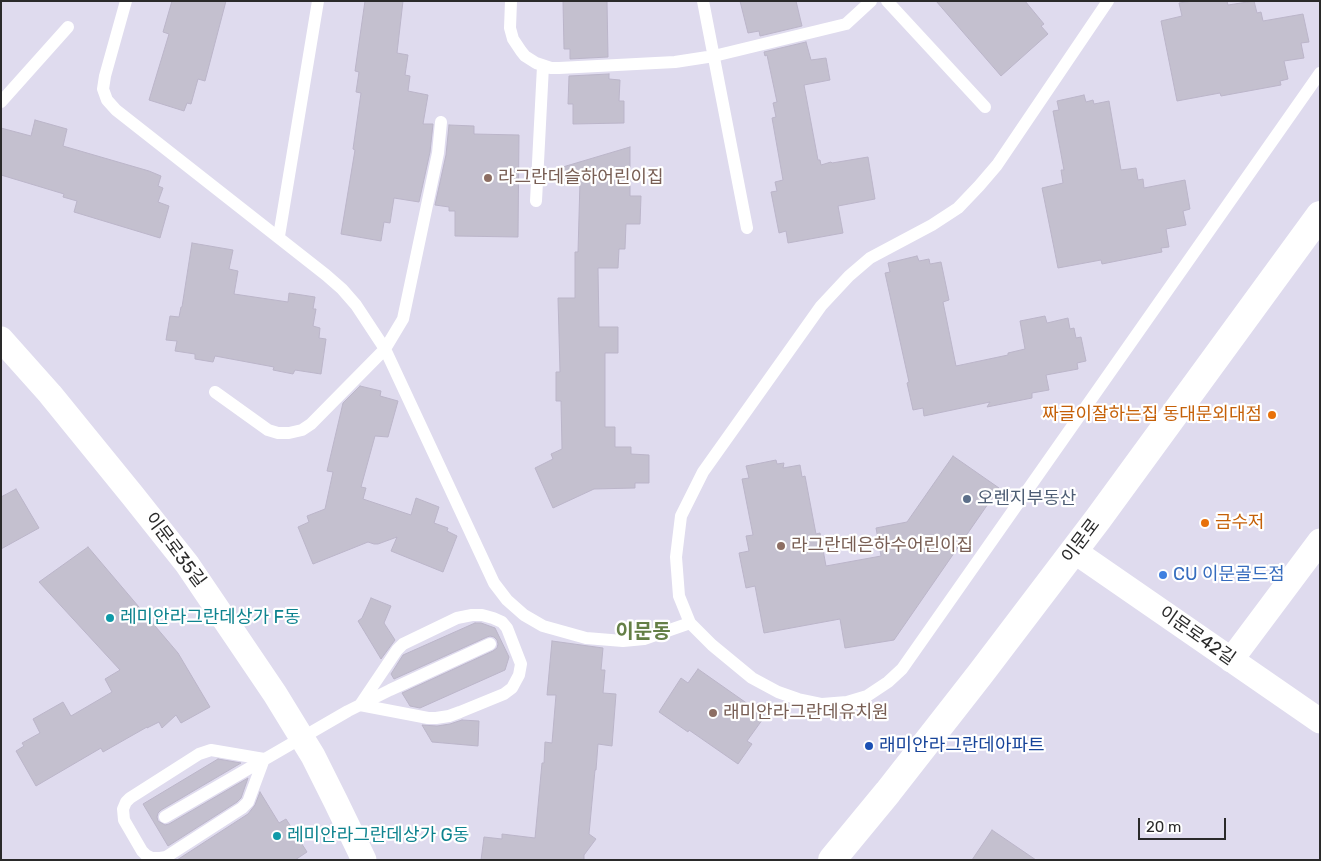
<!DOCTYPE html>
<html>
<head>
<meta charset="utf-8">
<style>
	body { margin:0 }
	#map { position:relative; width:1321px; height:861px; overflow:hidden; background:#dfdbee; font-family:Rubik,sans-serif }
	canvas { display:block }
	.frame { position:absolute; inset:0; border:2px solid #2a2a2a; pointer-events:none }
	.scale { position:absolute; left:1138px; top:818px; width:88px; height:22px; box-sizing:border-box; border:2px solid #2a2a2a; border-top:0; padding-left:6px; font-size:15px; line-height:18px; white-space:nowrap; color:#2a2a2a; -webkit-text-stroke:4px #fff; paint-order:stroke }
</style>
</head>
<body>
<div id="map">
<canvas width="1321" height="861"></canvas>
<div class="frame"></div>
<div class="scale">20 m</div>
</div>
<script>
const g = document.querySelector('canvas').getContext('2d');
g.lineJoin = 'round';
function paint(path, color) { g.fillStyle = color; g.fill(path, 'evenodd'); }
const toPath = rows => new Path2D(rows.map(r => 'M' + r).join(''));
function stroke(path, color, width, dash) { g.strokeStyle = color; g.lineWidth = width; g.lineCap = dash ? 'butt' : 'round'; g.setLineDash(dash || []); g.stroke(path); }
function write(font, color, halo, rows, align = 'center') {
  g.font = font + ' Rubik,"Noto Sans KR",sans-serif'; g.lineWidth = 4.5; g.setLineDash([]); g.textBaseline = 'middle'; g.strokeStyle = halo; g.fillStyle = color; for (const [text, x, y, turn = 0] of rows) {
    g.save(); g.translate(x, y); g.rotate((+turn || 0) * Math.PI / 180); g.textAlign = isNaN(turn) ? turn : align; if (halo) g.strokeText(text, 0, 0); g.fillText(text, 0, 0); g.restore();
  }
}
const building = toPath([
	[172,1,226,1,205,81,198,79,191,104,187,103,184,111,149,100,169,34,163,32,172,1],
	[365,1,403,1,397,53,408,55,405,75,410,76,408,91,428,95,423,124,433,124,430,152,419,202,394,198,390,223,384,222,381,241,341,234,355,150,353,149,361,93,356,92,359,72,355,71,365,1],
	[563,1,607,1,608,57,570,59,570,49,564,49,563,1],
	[740,1,796,1,802,26,760,36,759,31,748,33,740,1],
	[936,1,1025,1,1044,24,1041,26,1048,34,1001,76,936,1],
	[1193,1,1227,1,1228,5,1254,1,1257,13,1261,12,1263,21,1303,14,1309,42,1301,43,1304,58,1284,61,1288,79,1280,81,1281,85,1221,96,1220,93,1177,101,1161,21,1182,16,1179,3,1193,1],
	[806,42,811,60,826,58,830,80,804,85,818,160,820,160,821,165,831,162,832,163,868,157,875,199,838,206,843,233,788,243,786,231,779,233,771,192,777,191,775,182,783,180,772,118,776,117,773,103,777,102,767,55,765,56,764,52,806,42],
	[609,74,609,79,620,80,619,101,624,101,624,123,573,124,573,104,568,104,569,76,609,74],
	[1084,95,1086,102,1093,100,1094,104,1109,101,1121,170,1136,168,1138,180,1143,179,1144,188,1185,180,1190,209,1183,211,1186,225,1166,229,1169,247,1161,248,1162,252,1102,264,1101,260,1058,268,1042,188,1063,183,1061,170,1064,170,1053,111,1059,110,1057,101,1084,95],
	[35,120,67,129,63,146,149,171,161,176,158,186,163,188,158,202,169,206,160,238,74,212,77,201,63,197,64,194,1,175,1,128,31,136,35,120],
	[449,125,474,126,474,134,519,135,518,237,455,236,455,211,449,211,449,207,435,205,446,155,449,125],
	[630,147,630,196,641,196,640,224,626,224,625,249,619,249,618,268,598,268,599,327,618,327,618,353,605,353,605,427,615,427,615,447,631,447,631,454,649,455,649,483,635,483,635,488,594,489,553,508,535,468,553,459,551,454,562,449,561,401,556,401,556,372,560,372,558,298,575,298,575,252,578,252,580,181,545,180,546,172,630,147],
	[192,243,233,250,229,269,238,271,234,294,288,302,289,293,315,297,313,309,316,309,313,326,320,328,319,338,326,339,321,374,295,370,293,374,273,370,274,367,215,356,213,362,195,359,195,354,175,351,177,341,166,340,170,316,179,317,181,307,182,307,192,243],
	[917,256,919,261,929,259,930,264,941,262,949,300,943,302,956,366,1008,355,1008,353,1025,349,1020,321,1045,316,1047,323,1068,318,1070,329,1074,328,1076,338,1081,337,1086,361,1077,363,1078,369,1046,375,1049,390,1032,393,1032,398,987,407,990,402,924,416,923,408,913,410,907,383,909,382,885,273,890,272,888,263,917,256],
	[360,386,381,391,380,396,398,401,388,437,375,436,361,487,366,488,363,499,411,515,416,498,439,507,434,523,448,528,447,531,457,536,443,572,391,551,397,537,378,544,374,544,368,542,313,564,298,527,309,522,307,516,325,509,333,472,327,471,343,403,360,386],
	[953,456,999,488,894,640,845,648,840,619,764,633,755,586,746,588,739,553,749,551,746,536,753,535,742,479,749,478,746,466,776,460,777,464,784,463,783,468,800,465,802,477,805,476,816,534,820,533,826,566,881,556,876,528,907,522,953,456],
	[16,489,39,528,1,549,1,497,16,489],
	[88,547,178,653,210,707,181,723,176,715,162,728,159,722,147,728,147,727,103,752,101,748,36,786,16,751,24,746,22,743,40,733,33,719,63,702,71,716,112,692,105,679,120,670,39,582,88,547],
	[371,598,391,606,384,623,395,640,381,659,358,621,362,618,371,598],
	[475,623,481,623,495,628,509,657,505,670,420,708,410,706,402,693,493,651,497,648,498,644,497,640,494,637,490,636,487,637,394,679,391,674,403,655,475,623],
	[552,641,603,648,601,670,605,670,603,693,616,694,612,746,598,744,596,770,595,770,589,834,596,839,584,855,584,860,481,860,484,837,502,839,502,834,535,838,542,763,544,763,545,742,552,743,556,695,547,695,552,641],
	[698,669,765,716,747,741,752,744,738,764,689,730,688,732,659,712,681,678,688,683,698,669],
	[462,720,479,721,478,746,432,742,422,725,437,726,450,724,462,720],
	[218,759,241,763,161,810,158,813,157,817,158,821,165,825,169,824,248,778,241,798,237,802,168,846,143,804,218,759],
	[260,792,279,823,286,819,307,852,295,860,177,860,248,814,255,805,260,792],
	[992,830,1036,860,972,860,992,830]
]);
paint(building, '#c4c0cf');
stroke(building, '#bbb5c9', 1);
stroke(toPath([
	[126,1,105,76,103,89,107,100,116,110,326,275,342,289,356,305,385,349,494,583,507,600,524,615,543,626,586,638,623,641,644,639,690,623],
	[511,1,510,28,513,39,521,51,525,56,536,63,551,68,559,68,675,62,714,56,846,24,871,1],
	[703,1,747,228],
	[887,1,985,107],
	[1108,1,997,165,979,186,958,208,932,225,870,258,849,276,821,306,703,472,681,516,676,557,679,596,690,623,712,645,752,678,778,692,798,699,822,704,847,702,867,696,888,682,902,669,1320,73],
	[1,102,68,27],
	[536,201,543,66],
	[279,236,318,1],
	[215,392,268,430,278,433,289,433,302,430,311,424,385,349,403,319,438,153,441,122],
	[472,615,482,615,493,618,502,622,507,628,521,664,519,675,512,688,504,694,460,712,449,716,436,718,428,718,360,705,397,650,403,644,457,618,472,615],
	[211,750,264,759,248,802,242,808,166,857,160,858,152,858,146,855,142,851,124,820,123,809,126,802,130,798,199,754,211,750],
	[165,817,348,711,390,690,490,644]
]), '#fff', 12);
stroke(toPath([
	[1,339,50,394,133,496,187,564,275,694,313,756,336,802,364,860],
	[1074,551,1320,721],
	[1231,660,1320,541]
]), '#fff', 25);
stroke(toPath([
	[832,860,888,792,981,673,1098,519,1320,215]
]), '#fff', 28);
for (const [x, y, r, color] of [
	[488,178,5,"#8d6e63"],
	[1272,415,5,"#e8710a"],
	[967,499,5,"#5c6f8a"],
	[1205,523,5,"#e8710a"],
	[781,546,5,"#8d6e63"],
	[1163,575,5,"#3f7fe0"],
	[110,618,5,"#0f9aa8"],
	[713,713,5,"#8d6e63"],
	[869,746,5,"#1a4fb4"],
	[277,836,5,"#0f9aa8"]
]) { const dot = new Path2D(); dot.arc(x, y, r, 0, 2 * Math.PI); g.fillStyle = color; g.fill(dot); stroke(dot, '#fff', 2); }
write('18px', '#785e54', '#fff', [
	["라그란데슬하어린이집",498,178],
	["라그란데은하수어린이집",791,546],
	["래미안라그란데유치원",723,713]
], 'left');
write('18px', '#c56008', '#fff', [
	["짜글이잘하는집 동대문외대점",1262,415],
	["금수저",1215,523,"left"]
], 'right');
write('18px', '#4e5e75', '#fff', [
	["오렌지부동산",977,499]
], 'left');
write('18px', '#2a2a2a', '#fff', [
	["이문로",1081,541,-53],
	["이문로35길",175,550,53],
	["이문로42길",1197,636,35]
]);
write('18px', '#366cbe', '#fff', [
	["CU 이문골드점",1173,575]
], 'left');
write('18px', '#0d838f', '#fff', [
	["레미안라그란데상가 F동",120,618],
	["레미안라그란데상가 G동",287,836]
], 'left');
write('18px', '#164399', '#fff', [
	["래미안라그란데아파트",879,746]
], 'left');
write('bold 20px', '#647f46', '#fff', [
	["이문동",643,632]
]);
</script>
</body>
</html>
